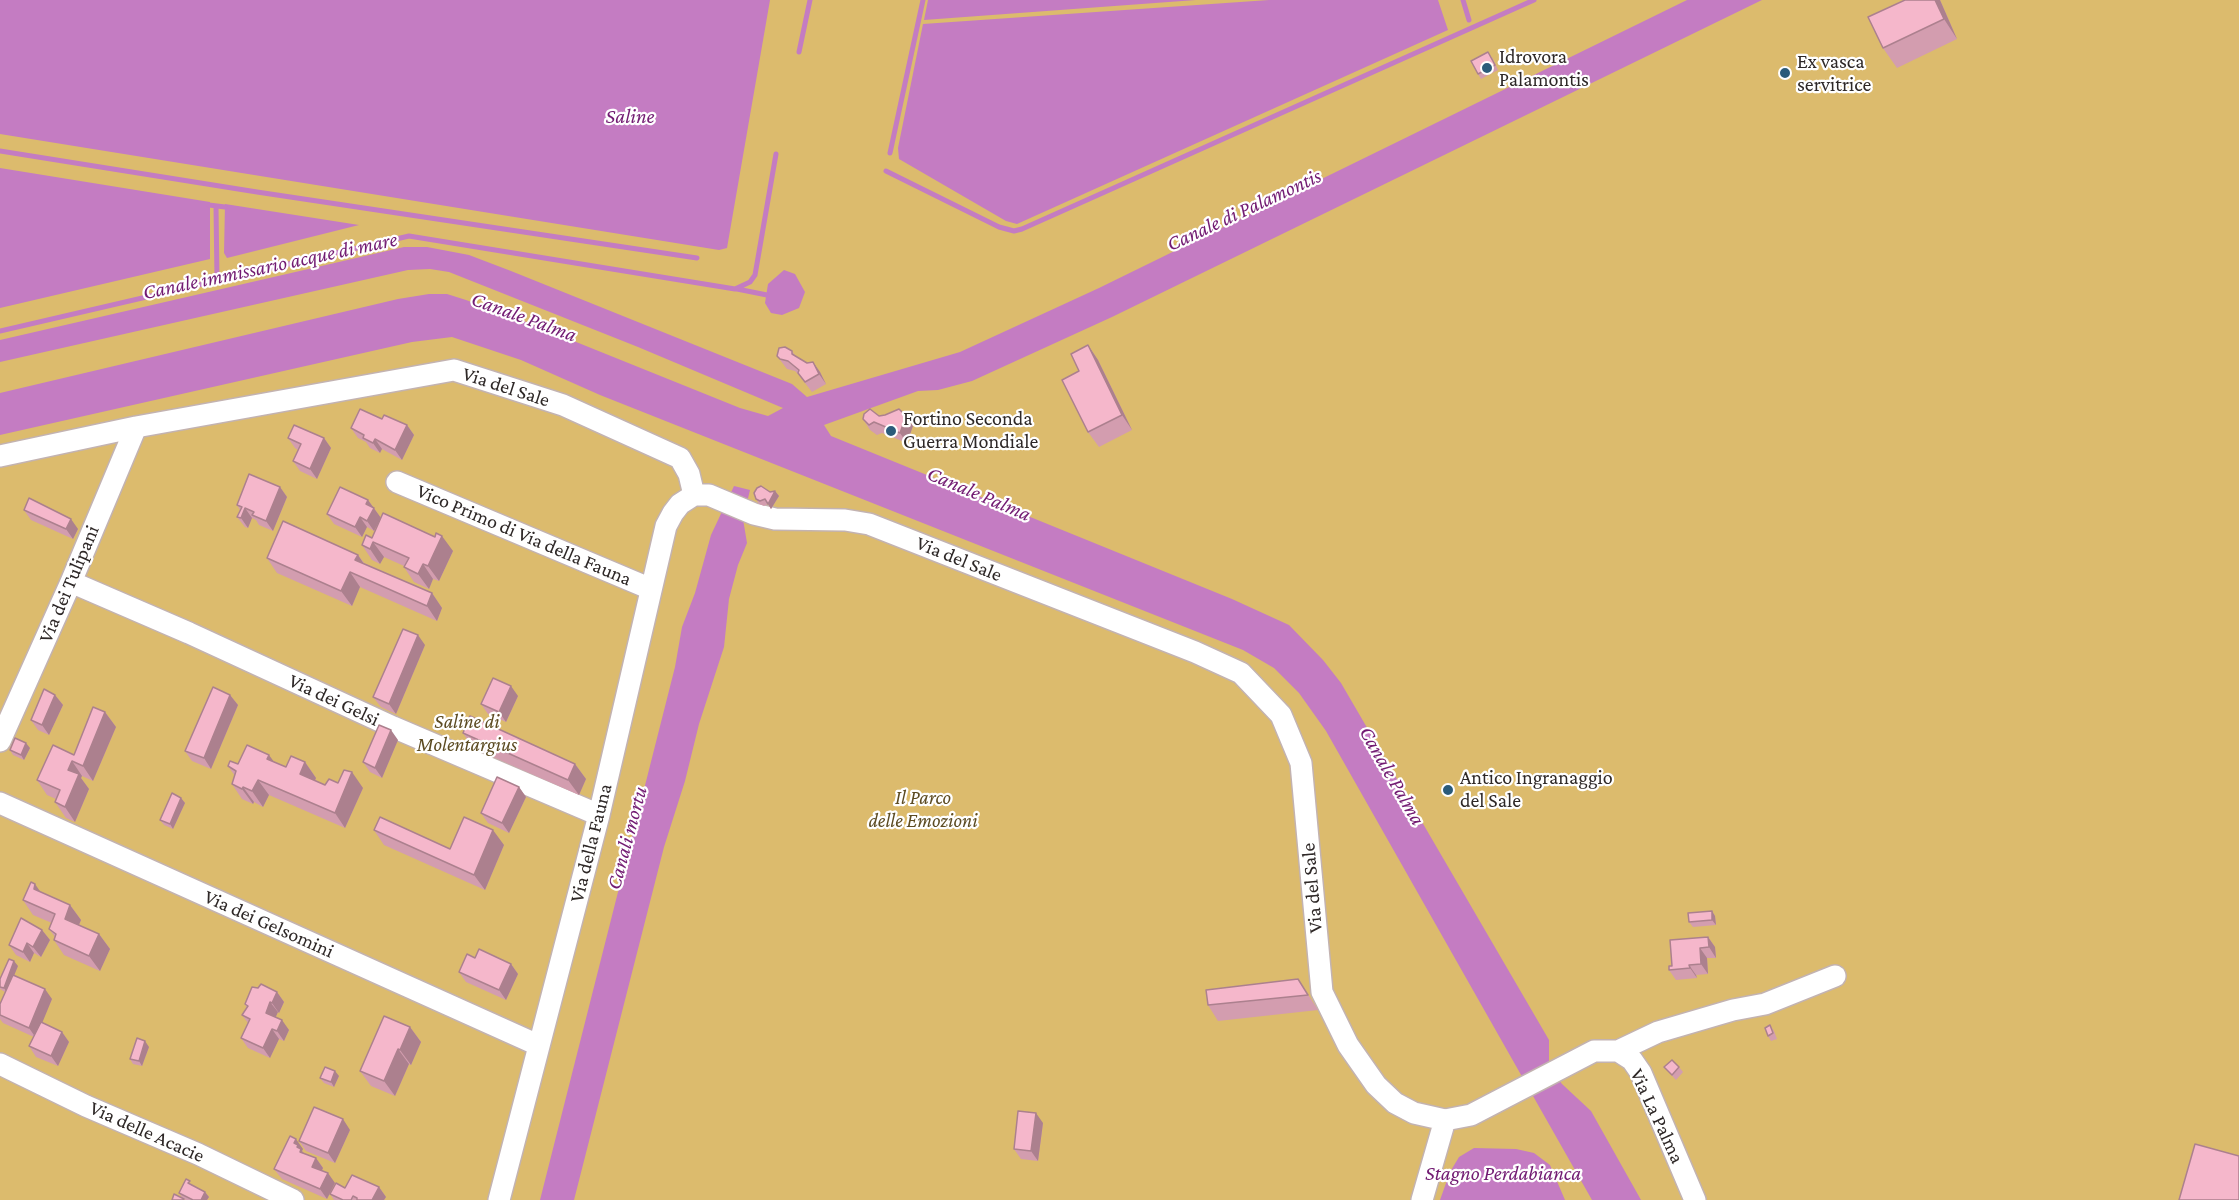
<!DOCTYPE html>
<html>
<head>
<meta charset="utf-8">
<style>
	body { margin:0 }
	canvas { display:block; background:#f1e0de }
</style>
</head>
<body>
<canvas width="2239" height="1200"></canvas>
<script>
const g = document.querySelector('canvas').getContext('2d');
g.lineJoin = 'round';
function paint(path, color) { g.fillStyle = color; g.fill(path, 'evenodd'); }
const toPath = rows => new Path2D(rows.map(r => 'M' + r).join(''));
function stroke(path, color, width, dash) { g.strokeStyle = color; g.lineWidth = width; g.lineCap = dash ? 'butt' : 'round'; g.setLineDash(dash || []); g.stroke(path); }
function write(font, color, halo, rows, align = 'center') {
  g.font = font + ' "Crimson Pro",serif'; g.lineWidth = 4.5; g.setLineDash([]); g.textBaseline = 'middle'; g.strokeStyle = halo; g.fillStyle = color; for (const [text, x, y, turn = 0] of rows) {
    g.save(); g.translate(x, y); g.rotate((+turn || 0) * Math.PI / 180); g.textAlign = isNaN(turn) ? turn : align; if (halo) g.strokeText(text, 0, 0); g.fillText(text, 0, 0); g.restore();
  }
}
paint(toPath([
	[0,0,2239,0,2239,1200,0,1200]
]), '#dcbb6d');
paint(toPath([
	[0,0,770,0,727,248,719,250,0,134],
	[928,0,1196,0,924,20],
	[1269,0,1438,0,1448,30,1017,224,1006,221,899,159,898,148,923,24],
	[1687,0,1762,0,1112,317,972,381,938,390,918,391,824,425,831,436,1232,599,1289,625,1323,660,1341,683,1549,1040,1549,1068,1562,1084,1591,1111,1641,1200,1592,1200,1326,731,1299,693,1274,668,1243,650,600,395,521,360,452,337,412,342,0,435,0,393,398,299,429,294,447,294,466,300,524,321,740,408,768,416,783,408,638,347,449,272,430,269,408,270,0,362,0,340,404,247,427,247,469,255,511,271,792,384,807,397,960,352,1099,288],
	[0,168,210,202,210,259,0,308],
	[225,204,359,225,227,258,224,253],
	[784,270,795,274,805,292,799,308,782,315,771,313,765,303,768,284],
	[734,486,750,490,743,519,747,543,738,565,729,599,724,647,699,724,685,781,664,847,574,1200,540,1200,675,667,682,627,695,593,711,535],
	[1474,1148,1516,1149,1534,1153,1550,1165,1565,1200,1440,1200,1450,1172,1459,1157]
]), '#c47cc2');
stroke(toPath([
	[1463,0,1469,20],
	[799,52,810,0],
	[0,151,257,192,697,258],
	[890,153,923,0],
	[886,171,999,227,1014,231,1022,229,1534,0],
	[209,205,225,207],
	[216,206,217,280],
	[737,289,767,295],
	[0,331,409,236,735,289,750,282,755,275,776,154]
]), '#c47cc2', 5);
const minor = toPath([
	[0,456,136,427,454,370,563,405,680,458,689,474,694,495,709,495,754,514,775,519,845,520,869,524,1195,652,1241,673,1281,715,1301,763,1322,992,1348,1045,1376,1085,1395,1103,1414,1113,1445,1120,1471,1115,1594,1051,1618,1051,1658,1032,1733,1010,1765,1004,1835,976],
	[397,482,651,589],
	[71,582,189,633,393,727,599,815],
	[0,741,71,582,136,427],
	[0,803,538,1045],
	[1618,1051,1632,1060,1641,1073,1695,1200],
	[0,1064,86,1106,198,1154,293,1200],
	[499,1200,599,815,666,526,673,513,680,504,694,495],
	[1422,1200,1445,1120]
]);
stroke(minor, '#c3b3b1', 24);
stroke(minor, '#fff', 21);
paint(toPath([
	[1905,0,1940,0,1957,39,1897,68,1883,48],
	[1492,57,1498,70,1481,79,1478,74],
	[1088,345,1098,360,1132,430,1099,447,1088,432,1079,371],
	[792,351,796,357,807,363,813,362,820,372,826,384,812,392,798,374,795,371,787,369,777,356],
	[879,416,906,416,913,426,907,443,882,433,877,435,870,430,863,419],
	[382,419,407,425,414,435,402,460,382,449,380,453,370,448,366,442,358,438,351,428],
	[288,438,324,438,331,448,317,479,300,471,293,461,298,450,295,448],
	[280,487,287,497,273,531,259,525,256,520,252,518,248,528,245,527,237,517,240,510,237,505],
	[775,491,779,496,771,509,768,504,764,506,759,504,756,499,770,492],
	[368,500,381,518,374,531,367,527,362,537,334,524,327,514],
	[24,510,78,529,73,539,31,520],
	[372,538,453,551,439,581,433,579,429,589,414,582,404,567,404,566,384,557,380,564,372,560,362,545],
	[358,555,364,563,432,593,442,608,437,621,360,587,352,606,277,573,267,558],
	[425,645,396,714,381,707,373,697],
	[55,695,63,705,49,735,38,730,31,720],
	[230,695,238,705,211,769,192,761,185,751],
	[518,696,506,722,488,714,481,704],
	[105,712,116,727,93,781,82,776,81,778,89,789,75,822,66,818,55,802,56,799,47,795,37,780,74,755],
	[463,733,575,764,586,779,579,795,473,748],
	[398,740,382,778,370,772,363,762],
	[30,748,24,760,13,755,10,750],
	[305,762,316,778,315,780,325,785,338,783,363,788,345,828,269,795,263,807,254,802,253,804,242,799,232,784,235,776,228,766,238,764,275,763,286,767],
	[519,787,526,797,509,833,488,823,481,813],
	[181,798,185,803,173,829,164,825,160,820],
	[374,830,450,849,504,845,485,890,384,845],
	[41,892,70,905,81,920,79,925,99,934,110,949,100,971,64,955,54,940,55,937,49,929,52,923,33,915,23,900],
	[1712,911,1715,916,1716,925,1693,927,1689,922],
	[42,930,50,940,41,957,34,953,30,962,16,955,9,945],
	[1708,937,1715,947,1716,958,1707,958,1708,974,1696,975,1697,978,1676,980,1669,970,1672,966],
	[475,958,511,964,518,974,506,1000,466,982,459,972],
	[18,966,14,975,52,999,42,1022,62,1032,69,1042,58,1066,36,1057,29,1046,34,1037,3,1023,0,1019,0,1004,5,992,0,989,0,979],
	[1298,979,1318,1010,1218,1021,1208,1005],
	[277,992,284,1002,279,1013,278,1012,275,1017,289,1030,284,1041,279,1039,270,1058,248,1048,241,1038,248,1023,242,1015,247,1008,245,1004],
	[1770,1025,1774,1031,1777,1039,1771,1041,1768,1036],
	[410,1027,421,1042,411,1065,409,1064,395,1096,371,1086,360,1071],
	[149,1047,142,1066,133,1064,130,1059],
	[1664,1067,1679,1067,1683,1072,1676,1080],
	[339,1076,334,1087,324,1083,320,1078],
	[1043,1123,1038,1161,1021,1159,1014,1149],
	[350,1130,335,1163,306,1151,299,1141],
	[303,1149,302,1151,304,1154,316,1158,323,1168,322,1170,335,1183,327,1199,282,1179,274,1169],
	[193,1186,205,1192,209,1197,207,1200,186,1200,183,1199,179,1193],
	[379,1187,386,1197,384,1200,334,1200,330,1194,345,1188]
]), '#d39daf');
paint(toPath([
	[1935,0,1940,0,1957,39,1944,19],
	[1088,345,1098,360,1132,430,1122,415],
	[813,362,820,372,826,384,819,374],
	[906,416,913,426,907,443,900,433],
	[407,425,414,435,402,460,395,450],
	[324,438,331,448,317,479,310,469],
	[375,439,382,449,380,453,373,443],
	[280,487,287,497,273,531,266,521],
	[775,491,779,496,771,509,768,504],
	[368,500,381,518,374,531,367,521,366,504],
	[245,508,252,518,248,528,241,518],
	[360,517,367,527,362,537,355,527],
	[71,519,78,529,73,539,66,529],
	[442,536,453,551,439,581,428,566],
	[373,542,384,557,380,564,370,549],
	[358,555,368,570,355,560],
	[423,564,433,579,429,589,418,574],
	[350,572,360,587,352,606,341,591],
	[432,593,442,608,437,621,427,606],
	[418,635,425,645,396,714,389,704],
	[511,686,518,696,506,722,499,712],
	[55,695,63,705,49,735,42,725],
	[230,695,238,705,211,769,204,758],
	[105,712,116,727,93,781,83,766],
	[391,730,398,740,382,778,375,768],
	[26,743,30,748,24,760,21,755],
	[269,755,280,770,267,759],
	[72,761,82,776,81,778,89,789,75,822,65,807,68,770],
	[305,762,316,778,311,789,300,774],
	[575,764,586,779,579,795,568,780],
	[352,772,363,788,345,828,335,813],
	[258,780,269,795,263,807,252,791],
	[243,787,254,802,253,804,242,789],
	[519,787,526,797,509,833,502,823],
	[181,798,185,803,173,829,170,824],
	[493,830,504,845,485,890,474,875],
	[35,884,46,900,34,889],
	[70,905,81,920,75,934,65,919],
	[1712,911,1715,916,1716,925,1712,920],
	[42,930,50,940,41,957,33,947],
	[99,934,110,949,100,971,89,956],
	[1708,937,1715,947,1716,958,1709,947],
	[27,943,34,953,30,962,23,952],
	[1700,948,1707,958,1708,974,1701,964],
	[14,961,18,966,7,993,4,988],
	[511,964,518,974,506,1000,499,990],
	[1689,965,1696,975,1697,978,1690,968],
	[45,989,52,999,36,1038,29,1028],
	[277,992,284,1002,279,1013,272,1003],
	[270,1002,278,1012,273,1023,266,1013],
	[282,1020,289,1030,284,1041,277,1031],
	[410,1027,421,1042,411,1065,400,1050],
	[272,1029,279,1039,270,1058,263,1048],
	[62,1032,69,1042,58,1066,51,1056],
	[145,1041,149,1047,142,1066,139,1061],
	[398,1049,409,1064,395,1096,384,1081],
	[335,1071,339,1076,334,1087,331,1082],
	[1036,1113,1043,1123,1038,1161,1031,1151],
	[343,1119,350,1130,335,1163,328,1153],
	[296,1139,303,1149,302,1151,308,1159,307,1162,294,1143],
	[316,1158,323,1168,319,1177,312,1167],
	[328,1173,335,1183,327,1199,320,1189],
	[379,1187,386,1197,384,1200,372,1200],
	[205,1192,209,1197,207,1200,201,1200]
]), '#ac808e');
const building = toPath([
	[1905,0,1935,0,1944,19,1883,48,1868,17,1905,0],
	[1488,52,1495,65,1478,74,1471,61,1488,52],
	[1088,345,1122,415,1088,432,1062,380,1079,371,1071,354,1088,345],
	[785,347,792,351,792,354,807,363,813,362,819,374,805,382,798,373,799,370,788,361,780,359,777,356,779,348,785,347],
	[360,409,382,419,384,415,407,425,395,450,375,439,373,443,363,438,364,435,351,428,360,409],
	[870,409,879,416,885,415,899,409,906,416,900,433,874,422,869,425,863,419,864,414,870,409],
	[294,425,324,438,310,469,293,461,301,444,288,438,294,425],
	[249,474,280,487,266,521,252,515,254,512,245,508,241,518,237,517,242,507,237,505,249,474],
	[761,486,770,492,775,491,768,504,765,499,760,501,756,499,754,493,757,488,761,486],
	[340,487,368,500,366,504,374,508,367,521,360,517,355,527,327,514,340,487],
	[29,498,71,519,66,529,24,510,29,498],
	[383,513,435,537,436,533,442,536,428,566,423,564,418,574,404,567,409,558,373,542,370,549,362,545,366,535,372,538,383,513],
	[283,521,358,555,355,560,432,593,427,606,350,572,341,591,267,558,283,521],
	[403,629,418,635,389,704,373,697,403,629],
	[493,678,511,686,499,712,481,704,493,678],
	[213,687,230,695,204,758,185,751,213,687],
	[44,689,55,695,42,725,31,720,44,689],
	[93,707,105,712,83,766,72,761,68,770,79,774,65,807,55,802,60,790,37,780,53,745,74,755,93,707],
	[470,716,575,764,568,780,463,733,470,716],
	[379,725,391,730,375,768,363,762,379,725],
	[15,738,26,743,21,755,10,750,15,738],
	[247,745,269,755,267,759,286,767,291,756,305,762,300,774,325,785,329,779,338,783,344,770,352,772,335,813,258,780,252,791,243,787,242,789,232,784,236,771,228,766,230,761,238,764,247,745],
	[497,777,519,787,502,823,481,813,497,777],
	[172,793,181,798,170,824,160,820,172,793],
	[380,817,450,849,464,817,493,830,474,875,374,830,380,817],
	[31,882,35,884,34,889,70,905,65,919,99,934,89,956,54,940,56,934,49,929,55,914,23,900,31,882],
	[1712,911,1712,920,1689,922,1688,913,1712,911],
	[21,918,42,930,33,947,27,943,23,952,9,945,21,918],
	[1708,937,1709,947,1700,948,1701,964,1689,965,1690,968,1669,970,1669,966,1672,966,1670,940,1708,937],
	[479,949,511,964,499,990,459,972,467,954,475,958,479,949],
	[9,959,14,961,4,988,0,987,0,979,9,959],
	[13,975,45,989,29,1028,0,1015,0,1004,13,975],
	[1298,979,1308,995,1208,1005,1206,990,1298,979],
	[261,984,277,992,272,1003,270,1002,266,1013,282,1020,277,1031,272,1029,263,1048,241,1038,250,1019,242,1015,248,1006,245,1004,252,987,258,988,261,984],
	[384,1016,410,1027,400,1050,398,1049,384,1081,360,1071,384,1016],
	[41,1022,62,1032,51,1056,29,1046,41,1022],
	[1770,1025,1773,1033,1768,1036,1765,1028,1770,1025],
	[137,1038,145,1041,139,1061,130,1059,137,1038],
	[1672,1060,1679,1067,1672,1075,1664,1067,1672,1060],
	[325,1067,335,1071,331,1082,320,1078,325,1067],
	[314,1107,343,1119,328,1153,299,1141,314,1107],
	[1018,1111,1036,1113,1031,1151,1014,1149,1018,1111],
	[290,1136,296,1139,294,1143,298,1145,297,1147,301,1149,300,1152,316,1158,312,1167,328,1173,320,1189,274,1169,290,1136],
	[2195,1144,2239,1156,2239,1200,2179,1200,2195,1144],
	[352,1175,379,1187,372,1200,357,1200,357,1198,353,1196,351,1200,343,1200,330,1194,336,1183,345,1188,352,1175],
	[186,1179,190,1181,188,1183,205,1192,201,1200,193,1200,179,1193,186,1179],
	[174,1194,184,1199,183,1200,172,1200,174,1194]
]);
paint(building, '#f5b7cb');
stroke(building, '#ac808e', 1.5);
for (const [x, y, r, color] of [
	[1487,68,6,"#2b5b7a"],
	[1785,73,6,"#2b5b7a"],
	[891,431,6,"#2b5b7a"],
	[1448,790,6,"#2b5b7a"]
]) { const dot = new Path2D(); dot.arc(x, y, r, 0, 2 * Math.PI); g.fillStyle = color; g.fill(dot); stroke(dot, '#fff', 2); }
write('20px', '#2e2827', '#fff', [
	["Idrovora",1499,57],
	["Palamontis",1499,80],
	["Ex vasca",1797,62],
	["servitrice",1797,85],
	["Fortino Seconda",903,419],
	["Guerra Mondiale",903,442],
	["Antico Ingranaggio",1460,778],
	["del Sale",1460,801]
], 'left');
write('20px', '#2e2827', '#fff', [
	["Via del Sale",506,387,18],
	["Vico Primo di Via della Fauna",524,535,23],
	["Via del Sale",959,559,22],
	["Via dei Tulipani",69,584,-67],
	["Via dei Gelsi",334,700,25],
	["Via della Fauna",591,843,-76],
	["Via del Sale",1312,888,-95],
	["Via dei Gelsomini",269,924,24],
	["Via La Palma",1657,1116,65],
	["Via delle Acacie",147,1132,24]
]);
write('italic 20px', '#5c4b22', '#fff', [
	["Saline di",467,722],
	["Molentargius",467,745],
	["Il Parco",923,798],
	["delle Emozioni",923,821]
]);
write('italic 21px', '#721b72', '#fff', [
	["Saline",630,117],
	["Canale di Palamontis",1244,210,-25],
	["Canale immissario acque di mare",270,266,-12],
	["Canale Palma",524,317,20],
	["Canale Palma",979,494,23],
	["Canale Palma",1392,776,60],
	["Canali mortu",627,838,-75],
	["Stagno Perdabianca",1503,1174]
]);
</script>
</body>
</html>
